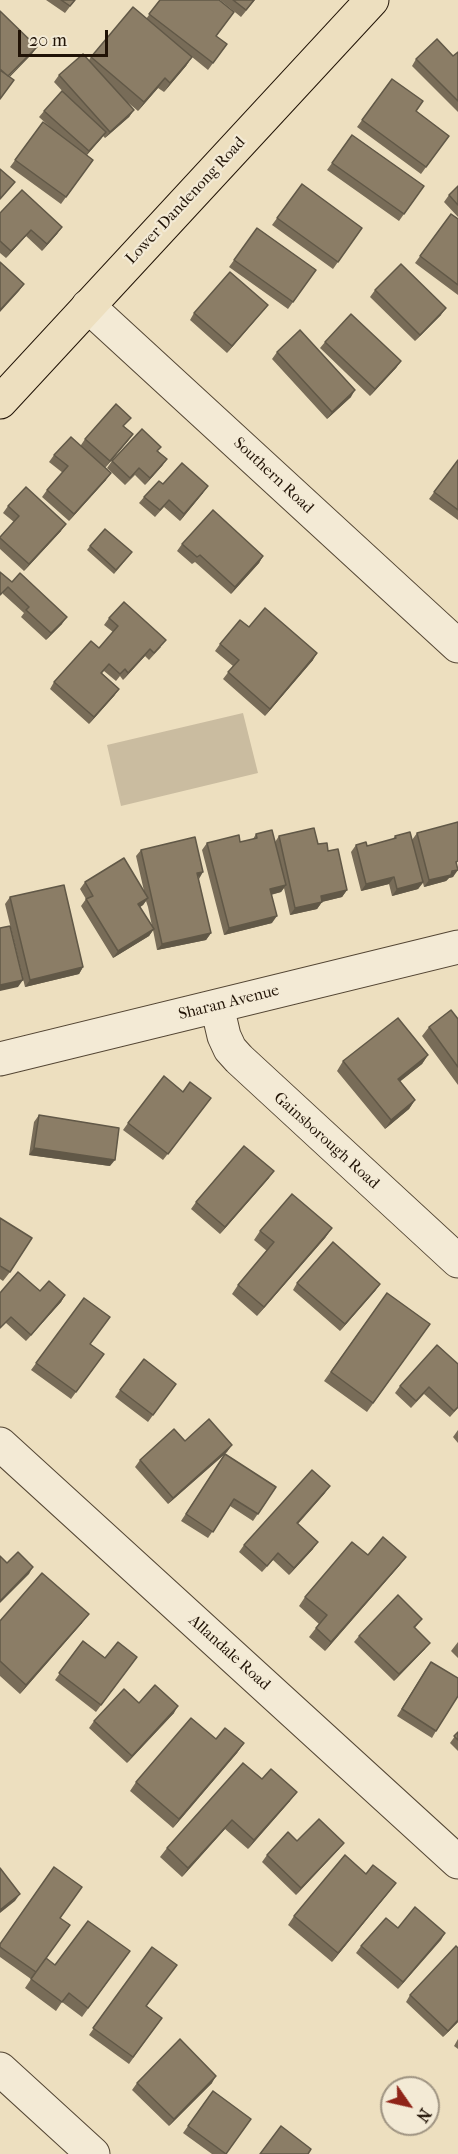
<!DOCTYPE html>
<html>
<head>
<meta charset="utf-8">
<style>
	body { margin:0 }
	#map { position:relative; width:458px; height:2154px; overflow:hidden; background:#eddfbf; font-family:"IM FELL French Canon",serif }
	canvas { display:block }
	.north { position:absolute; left:380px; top:2076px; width:60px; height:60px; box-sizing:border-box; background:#f3ead5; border:2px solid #9f9482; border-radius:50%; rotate:124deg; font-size:16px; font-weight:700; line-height:24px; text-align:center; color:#211306 }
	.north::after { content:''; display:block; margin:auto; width:21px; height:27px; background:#8f2418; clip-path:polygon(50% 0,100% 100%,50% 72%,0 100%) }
	.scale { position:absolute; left:18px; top:30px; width:90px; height:27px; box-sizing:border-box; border:3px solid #211306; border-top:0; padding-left:8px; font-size:18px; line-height:21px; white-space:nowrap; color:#211306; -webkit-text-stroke:4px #f3ead5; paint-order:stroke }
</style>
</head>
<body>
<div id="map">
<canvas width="458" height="2154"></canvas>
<div class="north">N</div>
<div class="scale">20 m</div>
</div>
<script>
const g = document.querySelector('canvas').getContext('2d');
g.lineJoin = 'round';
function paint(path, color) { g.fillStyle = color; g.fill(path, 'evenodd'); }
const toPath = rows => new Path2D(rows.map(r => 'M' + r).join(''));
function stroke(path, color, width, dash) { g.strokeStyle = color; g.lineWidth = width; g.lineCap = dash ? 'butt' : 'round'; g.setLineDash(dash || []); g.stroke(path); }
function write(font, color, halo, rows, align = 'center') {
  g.font = font + ' "IM FELL French Canon",serif'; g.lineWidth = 4.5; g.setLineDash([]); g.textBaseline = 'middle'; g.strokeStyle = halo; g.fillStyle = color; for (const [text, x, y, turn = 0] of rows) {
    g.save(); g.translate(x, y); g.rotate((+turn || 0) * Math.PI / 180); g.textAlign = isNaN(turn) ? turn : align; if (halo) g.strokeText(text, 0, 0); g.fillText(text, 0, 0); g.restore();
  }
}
paint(toPath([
	[243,713,258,773,121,806,107,745]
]), '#cabca0');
const minor = toPath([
	[88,306,458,646],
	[217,1006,224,1036,230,1049,239,1059,458,1261],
	[0,1059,458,947],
	[0,1444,458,1862],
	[0,2069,93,2154]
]);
const trunk = toPath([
	[0,402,372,0]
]);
stroke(minor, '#544634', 35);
stroke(trunk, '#211306', 35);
stroke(minor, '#f3ead5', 33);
stroke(trunk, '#eddfbf', 33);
paint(toPath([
	[46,0,75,0,65,13],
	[160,0,216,36,227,44,208,70,192,57,186,66,164,92,158,88,138,111,126,101,134,110,129,117,105,138,103,136,87,155,93,160,61,204,10,167,43,122,52,129,39,117,44,111,67,96,54,82,59,75,89,60,91,57,146,19],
	[220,0,255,0,241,17],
	[458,52,458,112,412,66,416,59,453,56],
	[392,79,416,111,449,136,421,174,357,127],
	[352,135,424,186,399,221,327,170],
	[302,184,362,228,333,269,272,225],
	[458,186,458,217,444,202,449,195],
	[0,213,62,227,57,234,42,251,26,236,6,258,0,253],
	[451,214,458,219,458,295,415,263],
	[257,228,316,270,288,309,229,267],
	[375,290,441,315,415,341,370,297],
	[268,305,227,353,190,320,194,313],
	[325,342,401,361,396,368,370,396,320,348],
	[277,352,351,397,327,419,272,359],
	[124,426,133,434,105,468,106,480,69,521,42,497,47,490,63,473,49,462,54,455,81,445,85,439],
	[158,451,167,459,162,466,145,485,135,475,125,485,107,468,112,461],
	[458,460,458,520,429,499],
	[163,484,203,493,180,521,164,507,155,517,139,503,144,497],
	[8,506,61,531,24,571,0,549,0,537,14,522,3,513],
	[182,544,263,556,259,563,231,594,195,562,192,564,177,551],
	[90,546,129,556,114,574,87,550],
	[0,572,62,624,46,640,21,617,24,613,3,594],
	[109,618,161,647,149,660,145,656,123,680,120,676,116,681,104,671,102,673,119,689,114,696,89,724,50,689,54,682,99,648,113,632,104,625],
	[249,627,313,660,265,716,223,679,233,666,215,651,220,644],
	[417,833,457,867,453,877,449,878,446,881,424,887,423,883,418,889,392,896,389,884,361,891,351,852,356,845,367,846,393,839,395,836,412,840],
	[256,834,275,842,279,836,318,844,328,851,347,890,342,897,322,902,317,909,290,915,284,888,281,892,271,895,272,923,224,935,202,850,207,843,240,842,253,839],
	[141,850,198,879,211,933,206,940,157,950,153,930,149,936,113,958,81,906,86,899,80,889,85,882,144,891,136,856],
	[146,901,148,907,152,926,140,907,143,905],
	[10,897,83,967,79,974,25,987,5,904],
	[458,1019,458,1085,422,1036,429,1027],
	[428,1055,422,1064,400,1081,415,1100,409,1109,385,1129,337,1071,343,1061],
	[183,1092,211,1098,163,1160,123,1130,128,1123],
	[39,1115,110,1166,29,1155,34,1122],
	[269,1178,220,1234,191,1209,196,1202],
	[0,1218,10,1272,3,1281,0,1279],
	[332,1228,325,1238,257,1316,232,1294,238,1285,267,1251,254,1240,260,1231],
	[297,1283,380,1284,375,1291,340,1331,293,1290],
	[40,1291,65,1295,61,1302,26,1341,6,1323,0,1293],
	[387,1293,430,1324,367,1412,324,1381],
	[84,1298,90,1344,104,1354,71,1399,31,1370],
	[458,1364,458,1408,450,1417,424,1394,411,1408,395,1393,400,1386],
	[176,1384,148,1422,115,1397,120,1390],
	[458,1430,458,1443,453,1437],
	[185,1441,232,1445,225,1454,276,1487,253,1521,230,1506,208,1538,181,1521,225,1454,168,1504,135,1467,140,1460],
	[325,1493,298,1524,313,1549,289,1575,273,1560,262,1572,239,1552,244,1545],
	[368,1555,406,1557,399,1566,325,1651,309,1637,319,1624,299,1606,305,1597],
	[422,1619,415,1628,425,1649,394,1681,354,1642,359,1636],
	[0,1621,82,1623,20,1694,0,1676],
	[83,1641,105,1658,137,1657,96,1712,55,1680],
	[458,1642,458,1658,451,1651],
	[426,1669,436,1731,432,1738,397,1716],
	[139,1703,174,1713,127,1763,89,1728,94,1721],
	[458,1732,458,1751,450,1743],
	[216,1739,244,1743,237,1753,173,1828,130,1791,136,1782],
	[262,1779,290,1801,248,1849,225,1829,182,1877,160,1857,167,1848],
	[297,1841,339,1849,296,1895,262,1862,267,1855],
	[389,1892,332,1962,288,1925,294,1916],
	[60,1918,43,1963,55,1965,130,1951,82,2017,62,2002,56,2011,25,1988,31,1979,0,1957,0,1944],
	[398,1928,445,1933,398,1989,356,1953,361,1946],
	[152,1947,147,2006,162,2018,129,2064,89,2035],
	[410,1995,458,2022,443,2037,406,2002],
	[458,2039,458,2049,454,2046],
	[137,2083,212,2083,169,2126,132,2090],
	[213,2091,226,2154,212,2154,183,2133]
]), '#786c58');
paint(toPath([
	[37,47,32,54,3,84,8,77],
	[192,57,186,66,164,92,170,83],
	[165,78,158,88,138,111,144,102],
	[134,110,129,117,105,138,110,132],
	[106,132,101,139,84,158,89,151],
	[62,227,57,234,42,251,47,244],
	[31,230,26,236,6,258,11,251],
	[24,284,19,291,0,312,0,310],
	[268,305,263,311,227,353,232,346],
	[446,308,441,315,415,341,420,335],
	[401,361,396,368,370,396,375,389],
	[355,390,351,397,327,419,332,412],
	[133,434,128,441,105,468,110,461],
	[167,459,162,466,145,485,150,478],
	[111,473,106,480,69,521,74,514],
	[208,486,203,493,180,521,184,514],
	[66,524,61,531,24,571,29,564],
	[263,556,259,563,231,594,235,587],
	[67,617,62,624,46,640,51,633],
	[150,649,145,656,123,680,128,673],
	[317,653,313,660,265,716,270,709],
	[119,689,114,696,89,724,94,717],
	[458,870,453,877,449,878,446,881,424,887,429,880],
	[203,872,199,879,197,873],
	[394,877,389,884,361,891,366,884],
	[423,882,418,889,392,896,397,889],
	[286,885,281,892,265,896,270,889],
	[347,890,342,897,317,903,321,896],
	[148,898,143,905,134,911,138,904],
	[322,902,317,909,290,915,295,908],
	[277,916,272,923,224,935,229,928],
	[154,929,149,936,113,958,118,951],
	[211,933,206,940,157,950,162,944],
	[83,967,79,974,25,987,30,980],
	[23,980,18,987,0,991,0,985],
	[428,1055,422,1064,392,1088,398,1079],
	[415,1100,409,1109,385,1129,391,1120],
	[34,1148,115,1160,110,1166,29,1155],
	[274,1171,269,1178,220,1234,225,1227],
	[332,1228,325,1238,257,1316,264,1307],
	[380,1284,375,1291,340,1331,345,1324],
	[65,1295,61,1302,26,1341,31,1335],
	[232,1445,227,1452,168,1504,173,1498],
	[330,1486,325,1493,292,1530,297,1523],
	[318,1542,313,1549,289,1575,294,1568],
	[406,1557,399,1566,325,1651,331,1642],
	[33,1567,29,1574,0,1603,0,1601],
	[89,1614,82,1623,20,1694,26,1685],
	[430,1643,425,1649,394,1681,399,1674],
	[178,1706,174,1713,127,1763,132,1756],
	[244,1743,237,1753,173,1828,179,1819],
	[297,1792,290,1801,248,1849,254,1840],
	[232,1820,225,1829,182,1877,188,1868],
	[344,1843,339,1849,296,1895,301,1888],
	[396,1883,389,1892,332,1962,338,1953],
	[20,1894,15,1901,0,1913,0,1910],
	[445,1933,441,1940,398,1989,403,1982],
	[458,2020,458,2022,443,2037,448,2031],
	[216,2076,212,2083,169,2126,174,2119]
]), '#615847');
const building = toPath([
	[61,0,75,0,70,6,61,0],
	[160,0,219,0,234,12,216,36,227,44,213,63,149,14,160,0],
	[233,0,254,0,246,10,233,0],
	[133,7,192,57,170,83,165,78,144,102,91,57,133,7],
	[0,11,37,47,8,76,0,69,0,11],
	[437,39,453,56,458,52,458,101,416,59,437,39],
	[83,54,134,110,110,132,59,75,83,54],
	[0,70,14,80,0,99,0,70],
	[392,79,423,101,416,111,449,136,426,167,362,120,392,79],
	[62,91,106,132,89,151,44,111,62,91],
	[43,122,93,160,66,197,15,160,43,122],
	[352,135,424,186,404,214,332,163,352,135],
	[0,169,15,182,0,199,0,169],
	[302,184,362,228,338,262,277,218,302,184],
	[458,186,458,205,449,195,458,186],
	[22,190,62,227,47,244,31,230,11,251,0,241,0,213,22,190],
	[451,214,458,219,458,285,420,256,451,214],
	[257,228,316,270,293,302,234,260,257,228],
	[0,262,24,284,0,310,0,262],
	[401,264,446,308,420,335,375,290,401,264],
	[230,272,268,305,232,346,194,313,230,272],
	[351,314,401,361,375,389,325,342,351,314],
	[300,330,355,390,332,412,277,352,300,330],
	[116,404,131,418,123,426,133,434,110,461,85,439,116,404],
	[142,429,161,447,157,451,167,459,150,478,139,468,130,478,112,461,142,429],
	[71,437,111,473,74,514,47,490,68,466,54,455,71,437],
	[458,460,458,510,434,492,458,460],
	[182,463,208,486,184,514,169,500,160,510,144,497,159,481,163,484,182,463],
	[26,487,66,524,29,564,0,538,0,537,19,516,8,506,26,487],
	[213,510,263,556,235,587,200,555,197,557,182,544,213,510],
	[105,529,132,552,116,570,90,546,105,529],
	[0,572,12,582,20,573,67,617,51,633,26,610,29,607,8,587,0,595,0,572],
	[124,602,166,640,154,653,150,649,128,673,125,669,120,674,109,664,101,673,119,689,94,717,54,682,91,641,99,648,118,626,109,618,124,602],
	[265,608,317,653,270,709,228,672,239,660,220,644,240,620,249,627,265,608],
	[458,822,458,861,456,862,458,870,452,871,451,875,429,880,417,833,458,822],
	[314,828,318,844,327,843,328,851,338,849,347,890,321,896,322,902,295,908,279,836,314,828],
	[272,830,286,885,270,889,277,916,229,928,207,843,239,835,240,842,257,838,256,834,272,830],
	[410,832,423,882,397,889,394,877,366,884,356,845,366,842,367,846,396,838,395,836,410,832],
	[195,837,203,872,197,873,211,933,162,944,141,850,195,837],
	[124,858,148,898,138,904,154,929,118,951,86,899,93,896,85,882,124,858],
	[64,885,83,967,30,980,10,897,64,885],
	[10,926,23,980,0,985,0,928,10,926],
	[451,1010,458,1019,458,1067,429,1027,451,1010],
	[398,1018,428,1055,398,1079,415,1100,391,1120,343,1061,398,1018],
	[164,1076,183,1092,190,1082,211,1098,168,1154,128,1123,164,1076],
	[39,1115,119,1128,115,1160,34,1148,39,1115],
	[244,1146,274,1171,225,1227,196,1202,244,1146],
	[292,1194,332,1228,264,1307,238,1285,274,1242,260,1231,292,1194],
	[0,1218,32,1238,10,1272,0,1266,0,1218],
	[333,1242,380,1284,345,1324,297,1283,333,1242],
	[18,1272,40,1291,49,1281,65,1295,31,1335,11,1317,0,1328,0,1293,18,1272],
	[387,1293,430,1324,373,1403,331,1372,387,1293],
	[84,1298,110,1317,90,1344,104,1354,76,1392,36,1363,84,1298],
	[437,1345,458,1364,458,1407,454,1411,429,1387,416,1401,400,1386,437,1345],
	[144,1359,176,1384,153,1415,120,1390,144,1359],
	[209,1419,232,1445,173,1498,140,1460,174,1429,185,1441,209,1419],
	[225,1454,276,1487,258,1514,234,1499,213,1532,186,1514,225,1454],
	[312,1470,330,1486,297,1523,318,1542,294,1568,278,1553,267,1566,244,1545,312,1470],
	[383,1537,406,1557,331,1642,316,1628,327,1615,305,1597,352,1542,368,1555,383,1537],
	[18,1552,33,1567,0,1601,0,1556,7,1563,18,1552],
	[42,1573,89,1614,26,1685,0,1661,0,1621,42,1573],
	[398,1595,422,1619,414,1627,430,1643,399,1674,359,1636,398,1595],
	[83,1641,105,1658,118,1642,137,1657,101,1705,59,1673,83,1641],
	[431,1662,458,1678,458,1696,436,1731,402,1709,431,1662],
	[155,1685,178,1706,132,1756,94,1721,124,1689,139,1703,155,1685],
	[191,1718,216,1739,225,1728,244,1743,179,1819,136,1782,191,1718],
	[458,1732,458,1740,454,1736,458,1732],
	[243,1763,262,1779,271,1769,297,1792,254,1840,232,1820,188,1868,167,1848,243,1763],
	[319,1819,344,1843,301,1888,267,1855,288,1832,297,1841,319,1819],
	[345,1855,366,1874,373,1865,396,1883,338,1953,294,1916,345,1855],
	[54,1867,82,1887,60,1918,70,1925,36,1972,0,1947,0,1944,54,1867],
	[0,1868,20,1894,0,1910,0,1868],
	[415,1907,445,1933,403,1982,361,1946,386,1918,398,1928,415,1907],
	[88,1921,130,1951,88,2008,69,1993,62,2002,31,1979,46,1958,55,1965,88,1921],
	[456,1946,458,1948,458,2020,448,2031,410,1995,456,1946],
	[152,1947,177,1965,146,2006,162,2018,133,2057,93,2028,152,1947],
	[180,2039,216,2076,174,2119,137,2083,180,2039],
	[213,2091,251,2119,226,2154,188,2126,213,2091],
	[281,2126,311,2149,308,2154,260,2154,281,2126]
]);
paint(building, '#8b7d66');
stroke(building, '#615847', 1.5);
write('16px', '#211306', '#f3ead5', [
	["Lower Dandenong Road",186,201,-47],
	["Southern Road",273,476,43],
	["Sharan Avenue",229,1003,-14],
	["Gainsborough Road",326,1141,42],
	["Allandale Road",229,1653,42]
]);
</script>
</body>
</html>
